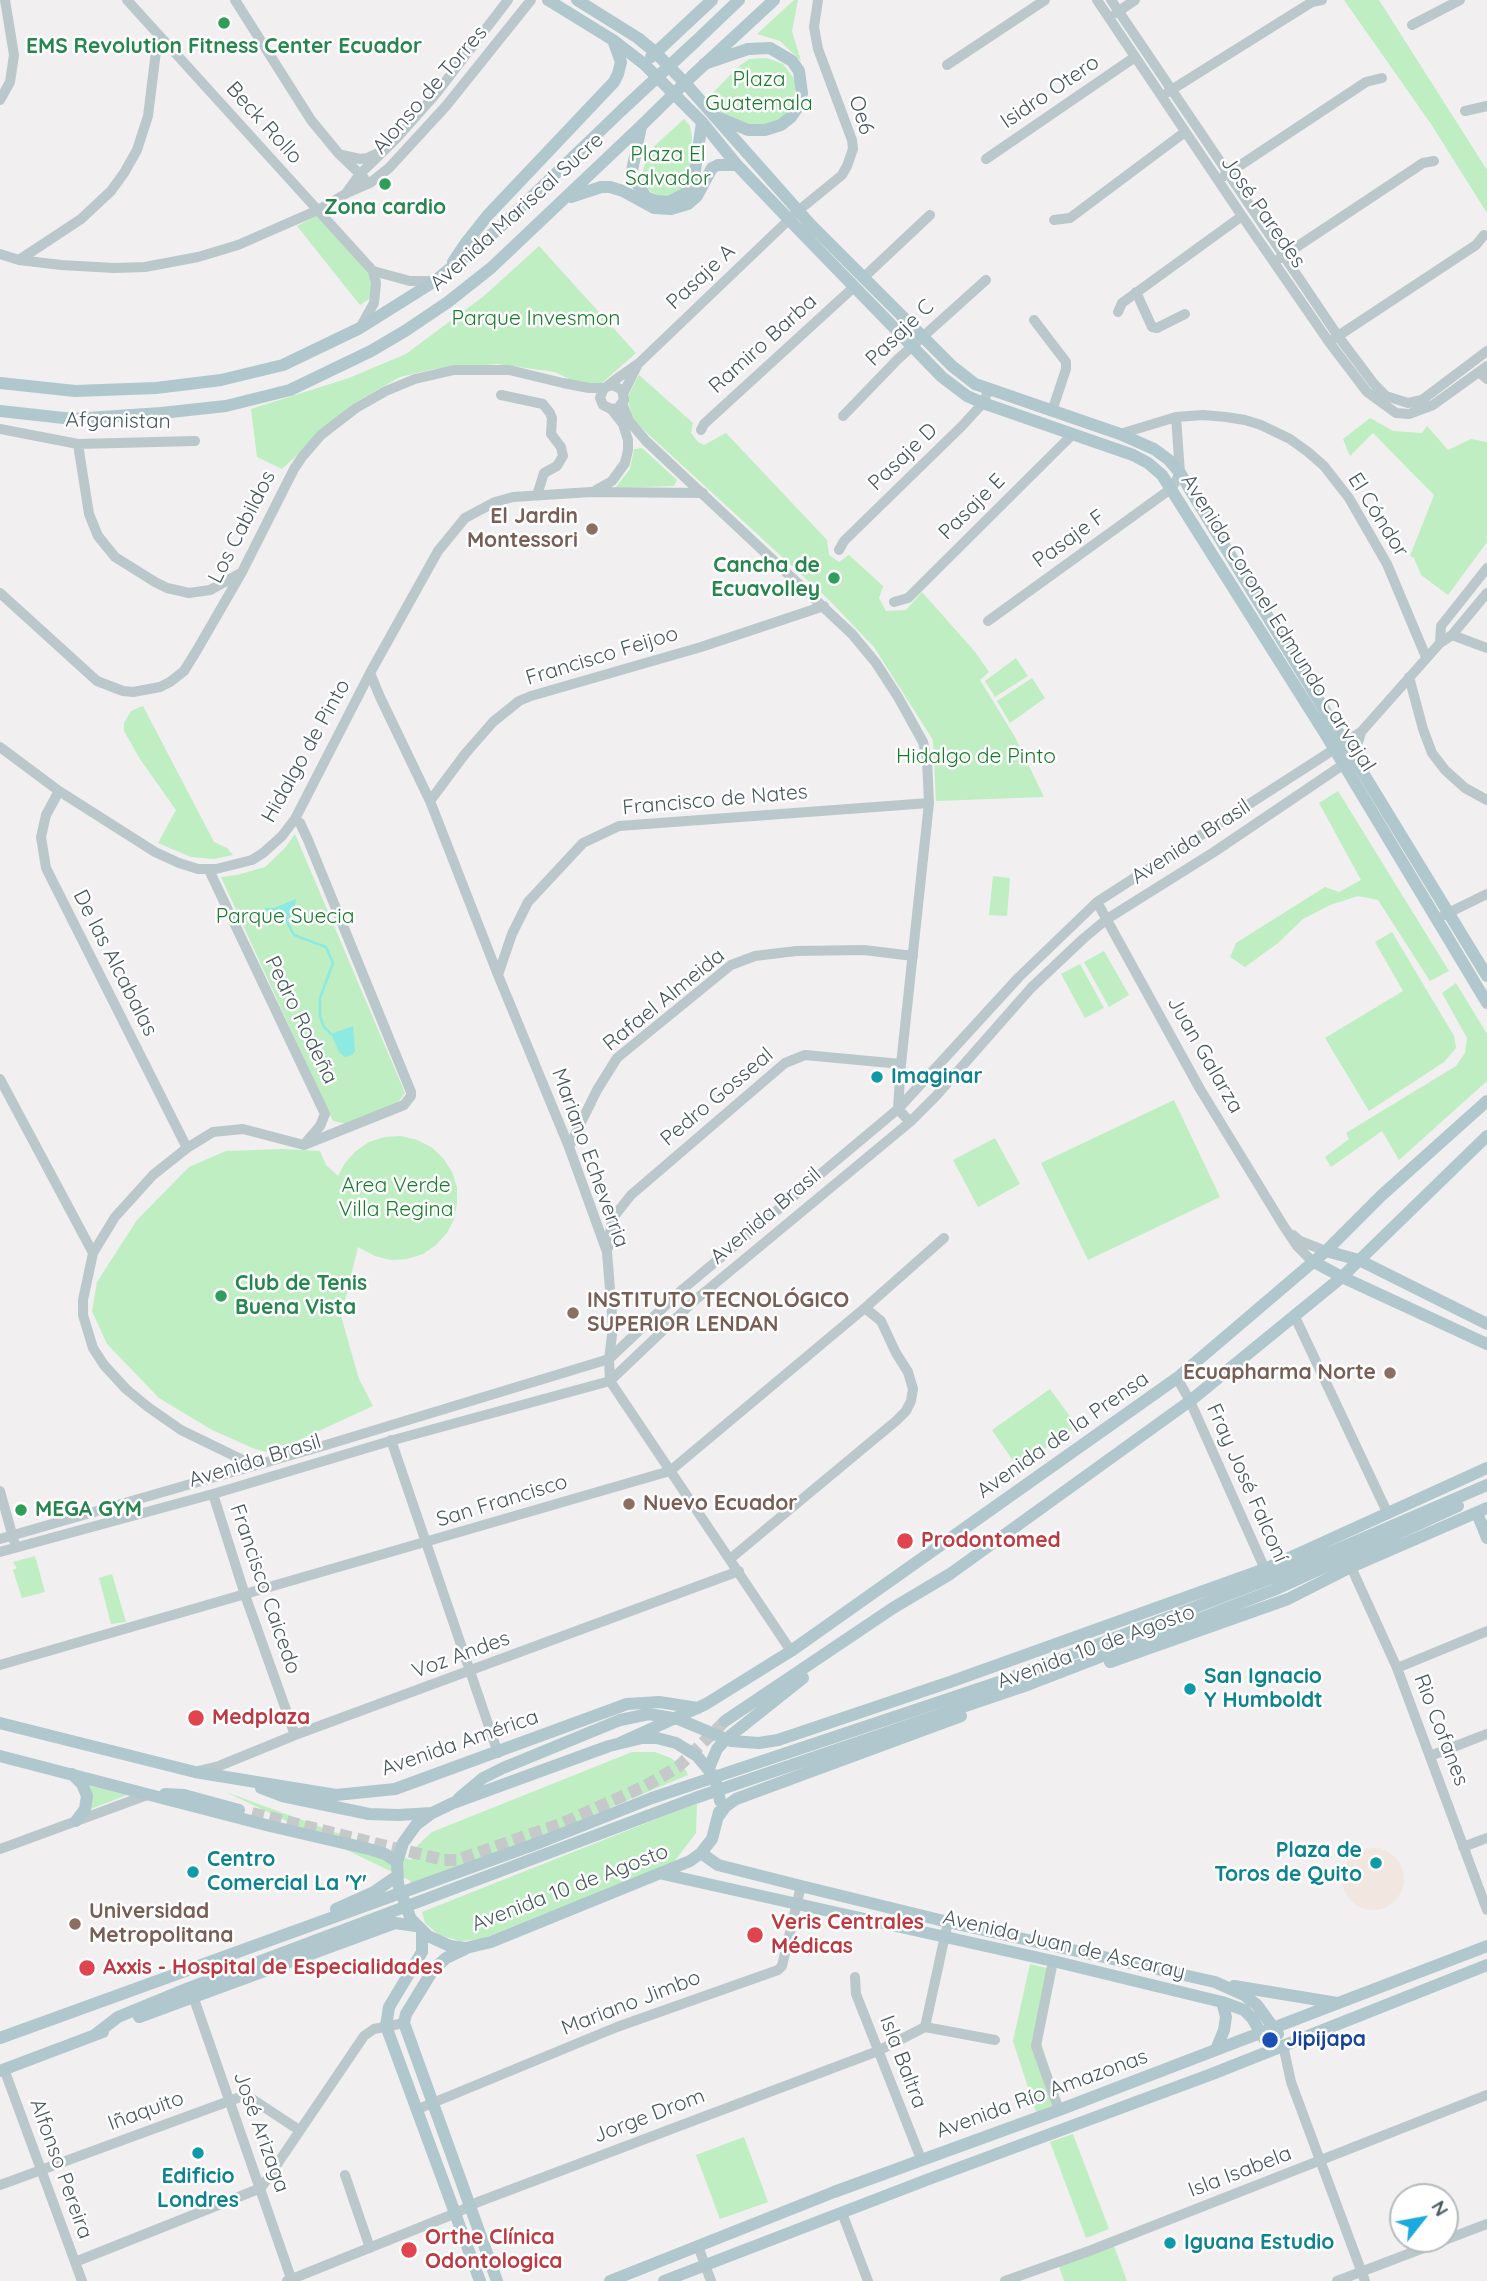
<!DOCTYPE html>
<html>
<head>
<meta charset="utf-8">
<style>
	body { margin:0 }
	#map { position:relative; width:1487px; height:2281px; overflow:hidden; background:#f1efef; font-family:Quicksand,sans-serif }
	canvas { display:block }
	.north { position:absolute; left:1389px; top:2183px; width:70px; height:70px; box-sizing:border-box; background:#fff; border:2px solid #b5bcbe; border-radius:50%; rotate:59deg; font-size:19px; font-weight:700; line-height:28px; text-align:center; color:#47585c }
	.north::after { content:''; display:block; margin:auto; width:24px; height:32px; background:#1ca9dd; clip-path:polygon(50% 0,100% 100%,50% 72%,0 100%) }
</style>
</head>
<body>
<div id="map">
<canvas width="1487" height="2281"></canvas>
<div class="north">N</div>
</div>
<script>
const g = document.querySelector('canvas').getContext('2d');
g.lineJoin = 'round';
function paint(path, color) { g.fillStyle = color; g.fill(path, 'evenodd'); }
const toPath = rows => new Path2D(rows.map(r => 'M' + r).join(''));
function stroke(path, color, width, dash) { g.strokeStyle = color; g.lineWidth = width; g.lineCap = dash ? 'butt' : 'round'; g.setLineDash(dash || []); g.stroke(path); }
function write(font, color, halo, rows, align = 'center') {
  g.font = font + ' Quicksand,sans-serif'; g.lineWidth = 5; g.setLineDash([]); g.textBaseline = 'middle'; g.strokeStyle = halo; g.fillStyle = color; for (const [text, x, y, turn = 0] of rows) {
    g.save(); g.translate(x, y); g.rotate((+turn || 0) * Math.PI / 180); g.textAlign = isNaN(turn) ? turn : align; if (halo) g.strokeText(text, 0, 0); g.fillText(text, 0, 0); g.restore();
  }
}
paint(toPath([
	[794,0,798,0,792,31,801,61,780,41,757,34],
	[1344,0,1379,0,1487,170,1487,213,1431,124],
	[767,58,783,64,795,80,796,102,779,122,750,129,723,115,709,97,738,67,749,59],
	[684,119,690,126,692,137,688,184,672,198,660,197,650,191,644,184,642,175,646,159,650,150],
	[317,215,368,271,373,290,369,299,360,305,297,226],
	[539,246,636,353,602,383,591,384,573,381,555,372,497,364,434,369,400,377,351,405,282,469,257,457,251,409,349,378,406,354,484,296],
	[639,375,693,423,691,433,698,442,704,445,726,433,827,540,829,555,839,562,849,555,883,586,879,598,886,611,906,610,922,592,976,653,989,672,980,680,1015,737,1044,797,936,801,933,740,874,647,829,600,633,420,627,398],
	[1370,418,1393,431,1422,433,1427,426,1448,450,1471,439,1487,442,1487,542,1448,595,1421,575,1414,558,1410,556,1434,495,1373,433,1350,456,1343,439],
	[642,448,677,480,674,486,615,488,630,469,634,449],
	[1016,658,1028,676,995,697,985,681],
	[1032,678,1045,698,1010,723,997,701],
	[143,706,214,842,227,848,233,855,214,859,191,857,158,843,176,810,140,759,124,731,124,723,131,711],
	[1338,791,1449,971,1430,981,1378,900,1358,896,1330,905,1303,919,1278,943,1245,967,1230,957,1236,943,1325,887,1339,892,1361,880,1319,803],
	[295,834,405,1093,397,1104,347,1124,333,1121,327,1109,221,877,237,875,265,867,285,848],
	[993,876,1010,878,1007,916,989,915],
	[1392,932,1454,1036,1456,1048,1444,1062,1369,1111,1325,1038,1403,991,1375,942],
	[1104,951,1129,995,1109,1007,1084,962],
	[1080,964,1104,1008,1085,1018,1061,974],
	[1456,983,1487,1034,1487,1081,1399,1160,1382,1131,1331,1167,1325,1157,1349,1139,1346,1133,1456,1066,1465,1053,1467,1038,1442,993],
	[1174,1100,1220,1197,1088,1260,1041,1163],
	[401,1136,417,1140,431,1147,443,1158,452,1172,457,1187,457,1203,454,1219,447,1233,436,1245,423,1254,407,1259,391,1260,375,1256,358,1247,341,1316,359,1379,373,1406,271,1453,255,1449,212,1430,159,1398,107,1344,92,1311,97,1282,137,1220,189,1167,226,1151,282,1149,320,1151,326,1165,338,1176,345,1163,356,1151,369,1142,385,1137],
	[995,1138,1020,1184,978,1207,953,1160],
	[1050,1389,1077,1426,1018,1468,992,1430],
	[35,1556,45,1592,22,1598,13,1570,17,1568,13,1562],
	[112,1574,126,1622,111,1624,99,1578],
	[632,1752,655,1752,671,1758,686,1770,688,1775,540,1837,412,1885,409,1880,226,1792,411,1860,417,1846,432,1832],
	[87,1785,127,1795,88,1810],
	[697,1803,696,1833,674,1862,482,1939,460,1941,439,1935,425,1923,422,1912],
	[1030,1964,1055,1970,1041,2042,1060,2103,1036,2112,1013,2041],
	[1073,2134,1109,2229,1086,2238,1050,2142],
	[744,2137,768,2202,720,2219,696,2155],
	[1114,2246,1127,2281,1064,2281,1059,2266]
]), '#beeec2');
paint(toPath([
	'1342 1879a31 31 0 1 1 62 0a31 31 0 1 1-62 0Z'
]), '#f2e7e0');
paint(toPath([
	[296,899,294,913,286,920,276,921,268,914,264,908,274,908],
	[353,1026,355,1051,352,1055,345,1057,339,1052,331,1034]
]), '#8ceae2');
stroke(toPath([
	[286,920,294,935,326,947,333,963,320,998,320,1017,324,1027,331,1034]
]), '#8ceae2', 2.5);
stroke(toPath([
	[252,1813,444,1860,457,1860,563,1823,645,1786,678,1767,725,1721]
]), '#c6c9ca', 12, [12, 6]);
stroke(toPath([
	[127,0,373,271,376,283,374,303,360,328],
	[235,0,311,120,339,154,364,178],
	[1097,0,1242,216,1329,342,1367,392,1396,413,1409,414,1433,405,1487,366],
	[1111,0,1338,336,1374,384,1386,396,1408,403,1422,400,1487,351],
	[1116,13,1135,0],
	[1412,25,1460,0],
	[947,65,1045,0],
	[1168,92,1312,2,1322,0],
	[0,100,10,82,14,55,5,0],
	[1465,111,1487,106],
	[342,155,360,159,367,158,378,153],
	[986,159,1135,57],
	[1224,176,1366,82,1382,78],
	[347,192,360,174,395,140,435,95,508,0],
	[1054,220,1070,218,1185,132],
	[0,254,19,260,61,265,114,268,145,267,198,257,238,245,318,210,347,193,370,183,389,168,446,106,531,0],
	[1280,258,1423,163,1434,161],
	[19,260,81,219,111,191,124,173,137,150,148,116,158,35],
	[373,271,410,281,434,281],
	[863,278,930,215],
	[1136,292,1152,327,1157,328,1185,314],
	[1118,312,1122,303,1242,216],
	[1034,320,1066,362,1066,369,1052,411],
	[1335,338,1476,245,1484,235],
	[1479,372,1487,379],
	[606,387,613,385,622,390,624,400,618,408,611,409,603,405,600,398,603,390,605,388,619,377,639,363,798,211,842,175,847,166,853,149,852,140,818,49,814,27,818,0],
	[623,394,637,366],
	[501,395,543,404,550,413,552,418,551,434,561,447,563,456,557,466,544,473,537,495],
	[622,403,629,421,646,441,852,634,876,663,898,697,923,742,927,759,929,803,901,1064,898,1109,910,1122],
	[843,416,898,359,986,280],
	[0,429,78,444,195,441],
	[701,430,704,424,854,287],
	[1120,434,1176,417,1203,415,1226,417,1245,420,1261,425,1290,439,1308,452,1324,466,1349,498,1387,564,1426,657],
	[78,444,89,514,98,536,115,557,155,582,167,588,189,593,210,590,241,573],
	[596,490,612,481,625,463,628,450,628,440,623,424,611,409],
	[839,550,844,541,962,426,983,403,989,389],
	[0,593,97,681,123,691,133,692,160,687,170,682,184,671,197,650,242,572,294,469,302,457,321,435,356,408,386,391,415,379,454,370,509,370,563,383,589,388,605,388],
	[894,602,908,598,1073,434],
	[988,621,1172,488,1180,473,1176,417],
	[1452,635,1487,648],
	[1440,643,1441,626,1487,568],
	[370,673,380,697,430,801,498,975,569,1147,607,1252,613,1327,609,1359,610,1381,791,1651],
	[1409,677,1423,729,1432,753,1445,770,1465,788,1487,800],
	[0,747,59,791,155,852,179,863,198,869,216,869,252,860,263,853,282,836,295,819,370,673,438,551,465,518,495,502,513,497,591,492,703,493],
	[59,791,46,815,41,837,46,868,187,1148],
	[430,801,465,754,493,722,519,701,531,696,701,647,824,606],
	[209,870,325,1114,320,1126,307,1141],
	[1097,902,1200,1089,1283,1225,1297,1246,1312,1261],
	[1444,915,1487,894],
	[498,975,512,934,528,902,583,843,619,826,929,803],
	[0,1079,93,1253],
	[569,1147,597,1090,617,1058,731,965,755,956,796,951,864,950,913,956],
	[1293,1235,1300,1241,1326,1251],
	[608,1248,612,1219,631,1195,785,1063,805,1055,901,1064],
	[1295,1317,1388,1514],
	[1177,1378,1190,1401,1268,1576],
	[391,1440,498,1753],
	[253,1465,181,1430,148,1407,126,1389,104,1365,93,1348,83,1315,83,1300,93,1253,115,1217,153,1175,187,1148,213,1132,243,1129,304,1145,404,1105,411,1096,411,1092,308,840,300,823,295,819],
	[0,1491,14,1541],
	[213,1494,245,1595,295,1735],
	[0,1539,326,1445,609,1359,683,1289,898,1109,1019,977,1097,902,1361,732,1440,643,1452,635,1487,593],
	[0,1552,213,1494,397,1439,610,1381,694,1301,910,1122,936,1096,1031,988,1084,938,1107,919,1214,852,1353,758,1361,733],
	[730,1559,896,1421,906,1411,911,1401,913,1389,908,1372,896,1353,881,1321,865,1308],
	[1351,1567,1397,1668,1487,1910],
	[0,1665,670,1471,866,1307,944,1238],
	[1397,1668,1487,1631],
	[1430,1756,1487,1734],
	[198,1771,219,1766,295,1735,739,1571],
	[1463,1847,1487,1838],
	[0,1849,150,1794],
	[1053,1961,1036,2046,1059,2110],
	[855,1977,856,1994,921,2159],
	[193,1996,292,2281],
	[925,2027,995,2040],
	[1283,2045,1291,2082,1365,2281],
	[4,2069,82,2281],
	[418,2109,617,2027,778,1970,782,1966,801,1886],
	[345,2175,370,2248],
	[0,2185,243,2096,252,2099,299,2130],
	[842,2213,868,2281],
	[698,2246,711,2281],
	[75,2262,261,2188,364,2036,374,2029,404,2023],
	[287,2281,456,2213,478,2202,878,2051,925,2027,948,1922],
	[1005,2281,1089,2251,1487,2095],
	[1337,2281,1487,2224]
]), '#bac8cb', 10);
stroke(toPath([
	[548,0,613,40,644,64,702,122,737,165,801,232,942,377,967,396,983,403,1133,455,1148,463,1162,475,1326,735,1487,1003],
	[577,0,638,38,655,52,685,83,810,224,952,366,975,384,1120,434,1154,449,1169,460,1180,473,1487,976],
	[695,42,739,0],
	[651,57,712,0],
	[704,64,748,49,770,48,792,61,799,71,802,93,798,107,791,117,781,125,765,130,748,130,719,118],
	[693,75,774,0],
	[641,126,632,171,633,178,646,197,656,201,669,202,688,192,693,184,702,122],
	[571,197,601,187,610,187,623,191,654,208,671,209,688,204,697,196,712,168,718,165,737,165],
	[453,262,465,244,488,215,614,82,618,74,621,62,613,40],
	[0,383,75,391,156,388,221,380,283,365,360,328,435,281,497,230,623,109],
	[0,411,73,419,161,413,226,406,290,390,371,351,405,331,448,302,491,268,643,124],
	[1326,1251,1359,1260,1487,1324],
	[1312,1261,1342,1277,1487,1344],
	[1477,1513,1487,1538],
	[1110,1662,1288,1599,1351,1567,1487,1508],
	[725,1721,893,1608,950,1574,1190,1401,1342,1277,1487,1136],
	[0,1723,195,1772,336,1795,395,1789,627,1704,659,1702,698,1708],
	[778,1740,950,1682,1265,1569,1487,1468],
	[620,1743,706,1704,791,1651,1177,1378,1326,1251,1382,1195,1487,1101],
	[0,1756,270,1826,369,1849,385,1854,397,1862],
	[709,1768,717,1749,725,1740,803,1678],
	[72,1774,82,1784,87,1796,85,1809,76,1821],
	[261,1788,282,1796,369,1814,398,1815,432,1813],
	[165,1794,184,1795,239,1810],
	[459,1798,483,1778,503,1768,620,1720,649,1714],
	[718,1817,725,1807,736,1799,961,1716],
	[701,1853,718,1865,801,1886,948,1922,1215,1982,1244,1995,1257,2005,1278,2034],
	[663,1874,1053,1961,1222,2002,1244,2010,1252,2018,1265,2040],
	[398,1884,397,1862,403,1843,416,1825,432,1813,453,1803,609,1746,642,1738,657,1738,676,1743,697,1756,712,1774],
	[336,1909,374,1892,397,1876],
	[412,1920,428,1936,450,1946,466,1948,491,1942,690,1861,701,1853,712,1839,719,1812],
	[422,1932,422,1952,389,2007,386,2026,480,2281],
	[465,1949,446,1958,433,1970,406,2014,404,2023,497,2281],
	[1234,1986,1337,2003],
	[139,2017,395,1923,416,1926],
	[96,2034,118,2017,186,1989,695,1798,1030,1684,1274,1590,1458,1506],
	[0,2038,541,1842,652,1798,999,1682,1269,1579,1487,1485],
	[1216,2050,1224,2030,1226,2017,1222,2002],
	[0,2071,103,2032],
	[610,2281,834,2192,1059,2110,1487,1946],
	[664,2281,929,2179,1212,2074,1487,1965]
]), '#afc7cd', 12);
stroke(toPath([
	[623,109,695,42],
	[643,124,693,75],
	[649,1714,678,1719,731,1741,759,1743,778,1740],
	[712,1774,717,1785,720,1801],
	[398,1884,410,1917]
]), '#afc7cd', 12);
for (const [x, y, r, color] of [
	[224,23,7,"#2e9e5b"],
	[385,184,7,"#2e9e5b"],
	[592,529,7,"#8d6e63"],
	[834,578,7,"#2e9e5b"],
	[877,1077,7,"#0f9aa8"],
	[221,1296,7,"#2e9e5b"],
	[573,1313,7,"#8d6e63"],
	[1390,1373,7,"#8d6e63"],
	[629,1504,7,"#8d6e63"],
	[21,1510,7,"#2e9e5b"],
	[905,1541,9,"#e0444e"],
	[1190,1689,7,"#0f9aa8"],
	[196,1718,9,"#e0444e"],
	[1376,1863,7,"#0f9aa8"],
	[193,1872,7,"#0f9aa8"],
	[75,1924,7,"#8d6e63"],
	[755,1935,9,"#e0444e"],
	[87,1968,9,"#e0444e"],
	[1270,2040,9,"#1a4fb4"],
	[198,2153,7,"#0f9aa8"],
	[1170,2243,7,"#0f9aa8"],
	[409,2250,9,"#e0444e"]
]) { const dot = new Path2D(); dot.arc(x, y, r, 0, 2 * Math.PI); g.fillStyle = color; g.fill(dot); stroke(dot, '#fff', 2.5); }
write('bold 21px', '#27864d', '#fff', [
	["EMS Revolution Fitness Center Ecuador",224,47],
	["Zona cardio",385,208],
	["Cancha de",820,566,"right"],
	["Ecuavolley",820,590,"right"],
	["Club de Tenis",235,1284,"left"],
	["Buena Vista",235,1308,"left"],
	["MEGA GYM",35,1510,"left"]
]);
write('21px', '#197c2d', '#fff', [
	["Plaza",759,80],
	["Guatemala",759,104],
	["Plaza El",668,155],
	["Salvador",668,179],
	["Parque Invesmon",536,319],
	["Hidalgo de Pinto",976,757],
	["Parque Suecia",285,917],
	["Area Verde",396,1186],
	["Villa Regina",396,1210]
]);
write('21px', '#47585c', '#fff', [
	["Alonso de Torres",430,90,-49],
	["Isidro Otero",1050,92,-34],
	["Oe6",861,115,72],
	["Beck Rollo",264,123,48],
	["Avenida Mariscal Sucre",517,212,-42],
	["José Paredes",1263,212,55],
	["Pasaje A",701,277,-43],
	["Pasaje C",900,333,-44],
	["Ramiro Barba",763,344,-42],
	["Afganistan",118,421,1],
	["Pasaje D",903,457,-44],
	["Pasaje E",972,507,-45],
	["El Cóndor",1378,515,58],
	["Los Cabildos",242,527,-63],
	["Pasaje F",1069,539,-36],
	["Avenida Coronel Edmundo Carvajal",1278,623,58],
	["Francisco Feijoo",602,656,-17],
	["Hidalgo de Pinto",306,751,-61],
	["Francisco de Nates",715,800,-5],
	["Avenida Brasil",1191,842,-33],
	["De las Alcabalas",115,963,63],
	["Rafael Almeida",664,1000,-39],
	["Pedro Rodeña",301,1020,64],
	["Juan Galarza",1205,1055,60],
	["Pedro Gosseal",717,1097,-40],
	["Mariano Echeverria",590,1158,70],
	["Avenida Brasil",766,1216,-40],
	["Avenida de la Prensa",1063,1435,-35],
	["Avenida Brasil",255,1461,-17],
	["Fray José Falconí",1247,1483,66],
	["San Francisco",502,1501,-17],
	["Francisco Caicedo",265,1589,71],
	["Avenida 10 de Agosto",1096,1647,-20],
	["Voz Andes",461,1655,-20],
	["Rio Cofanes",1441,1730,69],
	["Avenida América",460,1743,-19],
	["Avenida 10 de Agosto",570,1888,-21],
	["Avenida Juan de Ascaray",1064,1945,13],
	["Mariano Jimbo",631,2003,-21],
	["Isla Baltra",903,2062,69],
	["Avenida Río Amazonas",1042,2094,-20],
	["Iñaquito",146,2111,-20],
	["Jorge Drom",649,2116,-21],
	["José Arizaga",261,2132,70],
	["Alfonso Pereira",61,2169,70],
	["Isla Isabela",1240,2172,-21]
]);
write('bold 21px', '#785e54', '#fff', [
	["El Jardin",578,517,"right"],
	["Montessori",578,541,"right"],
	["INSTITUTO TECNOLÓGICO",587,1301],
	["SUPERIOR LENDAN",587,1325],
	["Ecuapharma Norte",1376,1373,"right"],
	["Nuevo Ecuador",643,1504],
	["Universidad",89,1912],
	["Metropolitana",89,1936]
], 'left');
write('bold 21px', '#0d838f', '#fff', [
	["Imaginar",891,1077],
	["San Ignacio",1204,1677],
	["Y Humboldt",1204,1701],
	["Plaza de",1362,1851,"right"],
	["Toros de Quito",1362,1875,"right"],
	["Centro",207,1860],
	["Comercial La 'Y'",207,1884],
	["Edificio",198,2177,"center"],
	["Londres",198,2201,"center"],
	["Iguana Estudio",1184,2243]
], 'left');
write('bold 21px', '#be3a42', '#fff', [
	["Prodontomed",921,1541],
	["Medplaza",212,1718],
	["Veris Centrales",771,1923],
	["Médicas",771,1947],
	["Axxis - Hospital de Especialidades",103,1968],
	["Orthe Clínica",425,2238],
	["Odontologica",425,2262]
], 'left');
write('bold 21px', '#164399', '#fff', [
	["Jipijapa",1286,2040]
], 'left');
</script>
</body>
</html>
